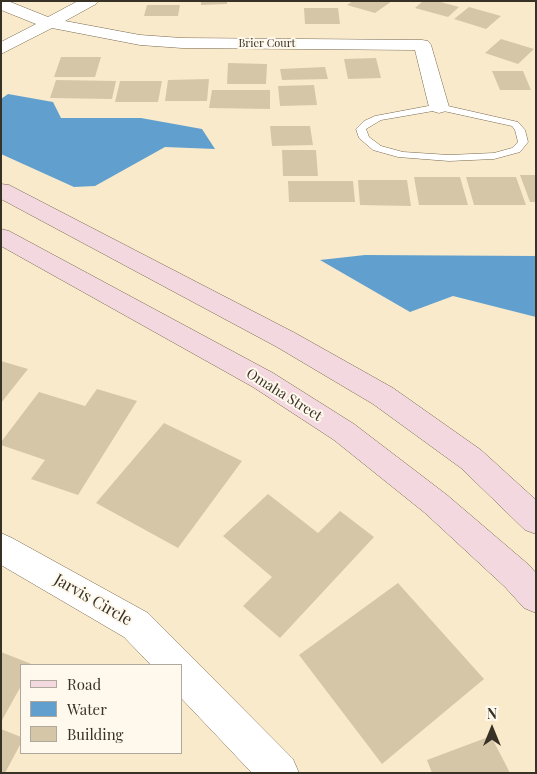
<!DOCTYPE html>
<html>
<head>
<meta charset="utf-8">
<style>
	body { margin:0 }
	#map { position:relative; width:537px; height:774px; overflow:hidden; background:#faeacc; font-family:"Playfair Display",serif }
	canvas { display:block }
	.frame { position:absolute; inset:0; border:2px solid #383126; pointer-events:none }
	.legend { position:absolute; left:20px; top:664px; width:162px; height:90px; box-sizing:border-box; background:#fff8ec; border:1px solid #afa89d; margin:0; padding:6px 9px; list-style:none; font-size:15px; color:#383126 }
	.legend li { display:flex; align-items:center; gap:10px; height:25px }
	.legend b { width:25px; border:1px solid #afa89d }
	.north { position:absolute; left:467px; top:704px; width:50px; height:50px; -webkit-text-stroke:4px #fff8ec; paint-order:stroke; rotate:0deg; font-size:14px; font-weight:700; line-height:20px; text-align:center; color:#383126 }
	.north::after { content:''; display:block; margin:auto; width:18px; height:22px; background:#383126; clip-path:polygon(50% 0,100% 100%,50% 72%,0 100%) }
</style>
</head>
<body>
<div id="map">
<canvas width="537" height="774"></canvas>
<div class="frame"></div>
<ul class="legend">
<li><b style="height:6px;background:#f3d9df"></b>Road</li>
<li><b style="height:14px;background:#61a0ce"></b>Water</li>
<li><b style="height:14px;background:#d6c6a8"></b>Building</li>
</ul>
<div class="north">N</div>
</div>
<script>
const g = document.querySelector('canvas').getContext('2d');
g.lineJoin = 'round';
function paint(path, color) { g.fillStyle = color; g.fill(path, 'evenodd'); }
const toPath = rows => new Path2D(rows.map(r => 'M' + r).join(''));
function stroke(path, color, width, dash) { g.strokeStyle = color; g.lineWidth = width; g.lineCap = dash ? 'butt' : 'round'; g.setLineDash(dash || []); g.stroke(path); }
function write(font, color, halo, rows, align = 'center') {
  g.font = font + ' "Playfair Display",serif'; g.lineWidth = 4; g.setLineDash([]); g.textBaseline = 'middle'; g.strokeStyle = halo; g.fillStyle = color; for (const [text, x, y, turn = 0] of rows) {
    g.save(); g.translate(x, y); g.rotate((+turn || 0) * Math.PI / 180); g.textAlign = isNaN(turn) ? turn : align; if (halo) g.strokeText(text, 0, 0); g.fillText(text, 0, 0); g.restore();
  }
}
paint(toPath([
	[8,94,53,102,61,118,141,118,202,129,215,149,165,147,95,186,74,187,1,154,1,99],
	[365,255,536,256,536,317,453,296,410,312,320,260]
]), '#61a0ce');
paint(toPath([
	[201,1,227,1,227,4,201,5],
	[353,1,392,1,375,13,347,5],
	[423,1,437,1,459,7,448,17,415,8],
	[147,5,180,5,178,16,144,16],
	[469,7,501,16,486,29,454,19],
	[304,8,338,8,340,24,305,24],
	[501,39,534,49,518,64,485,53],
	[61,57,101,57,95,77,54,77],
	[376,58,381,78,348,79,344,59],
	[228,63,267,64,266,84,227,84],
	[325,67,328,79,282,80,280,69],
	[492,71,523,71,531,90,500,90],
	[209,79,207,101,165,101,168,80],
	[56,80,116,81,112,99,50,98],
	[120,81,162,81,158,102,115,102],
	[314,85,317,105,280,106,278,86],
	[212,90,270,90,270,109,209,108],
	[270,126,310,126,313,145,272,146],
	[282,150,316,150,318,176,283,176],
	[520,175,536,175,536,202,530,202],
	[414,177,460,177,468,205,419,205],
	[466,177,516,177,526,205,474,205],
	[358,180,407,180,411,206,360,205],
	[288,181,353,181,355,202,289,202],
	[1,361,28,369,1,403],
	[97,389,137,401,78,495,31,479,45,460,1,445,1,442,39,392,85,406],
	[164,423,242,461,178,548,96,503],
	[268,494,318,533,340,511,374,537,280,638,243,606,272,577,223,536],
	[398,583,484,679,382,764,299,655],
	[1,652,34,665,21,665,21,686,1,722],
	[1,729,21,737,21,743,5,773,1,773],
	[491,736,510,773,432,773,427,760]
]), '#d6c6a8');
const lane = toPath([
	[439,104,518,122,525,130,528,142,520,152,494,159,449,161,398,157,373,150,359,138,356,129,364,121,375,116,439,104],
	[439,110,512,126,515,130,518,142,512,148,494,153,449,155,403,152,381,146,369,137,366,129,381,120,439,110]
]);
const street = toPath([
	[1,1,8,1,48,17,78,1,98,1,96,4,65,21,140,35,182,38,422,40,428,41,431,45,449,107,446,111,439,113,432,111,429,107,415,50,182,48,140,45,52,28,1,54,1,42,36,24,1,10,1,1],
	[1,533,12,538,148,613,293,759,299,773,252,773,181,698,181,665,151,665,124,637,1,565,1,533]
]);
const secondary = toPath([
	[1,184,9,185,295,333,393,388,481,450,536,500,536,534,525,530,461,468,373,404,277,347,1,199,1,184],
	[1,229,9,231,273,373,354,424,447,495,529,565,536,573,536,613,524,608,505,587,425,513,334,440,253,387,1,246,1,229]
]);
stroke(lane, '#78694e', 1);
stroke(street, '#78694e', 1);
stroke(secondary, '#78694e', 1);
paint(lane, '#fff');
paint(street, '#fff');
paint(secondary, '#f3d9df');
write('11px', '#383126', '#fff8ec', [
	["Brier Court",267,44]
]);
write('14px', '#383126', '#fff8ec', [
	["Omaha Street",284,395,32]
]);
write('16px', '#383126', '#fff8ec', [
	["Jarvis Circle",93,600,30]
]);
</script>
</body>
</html>
